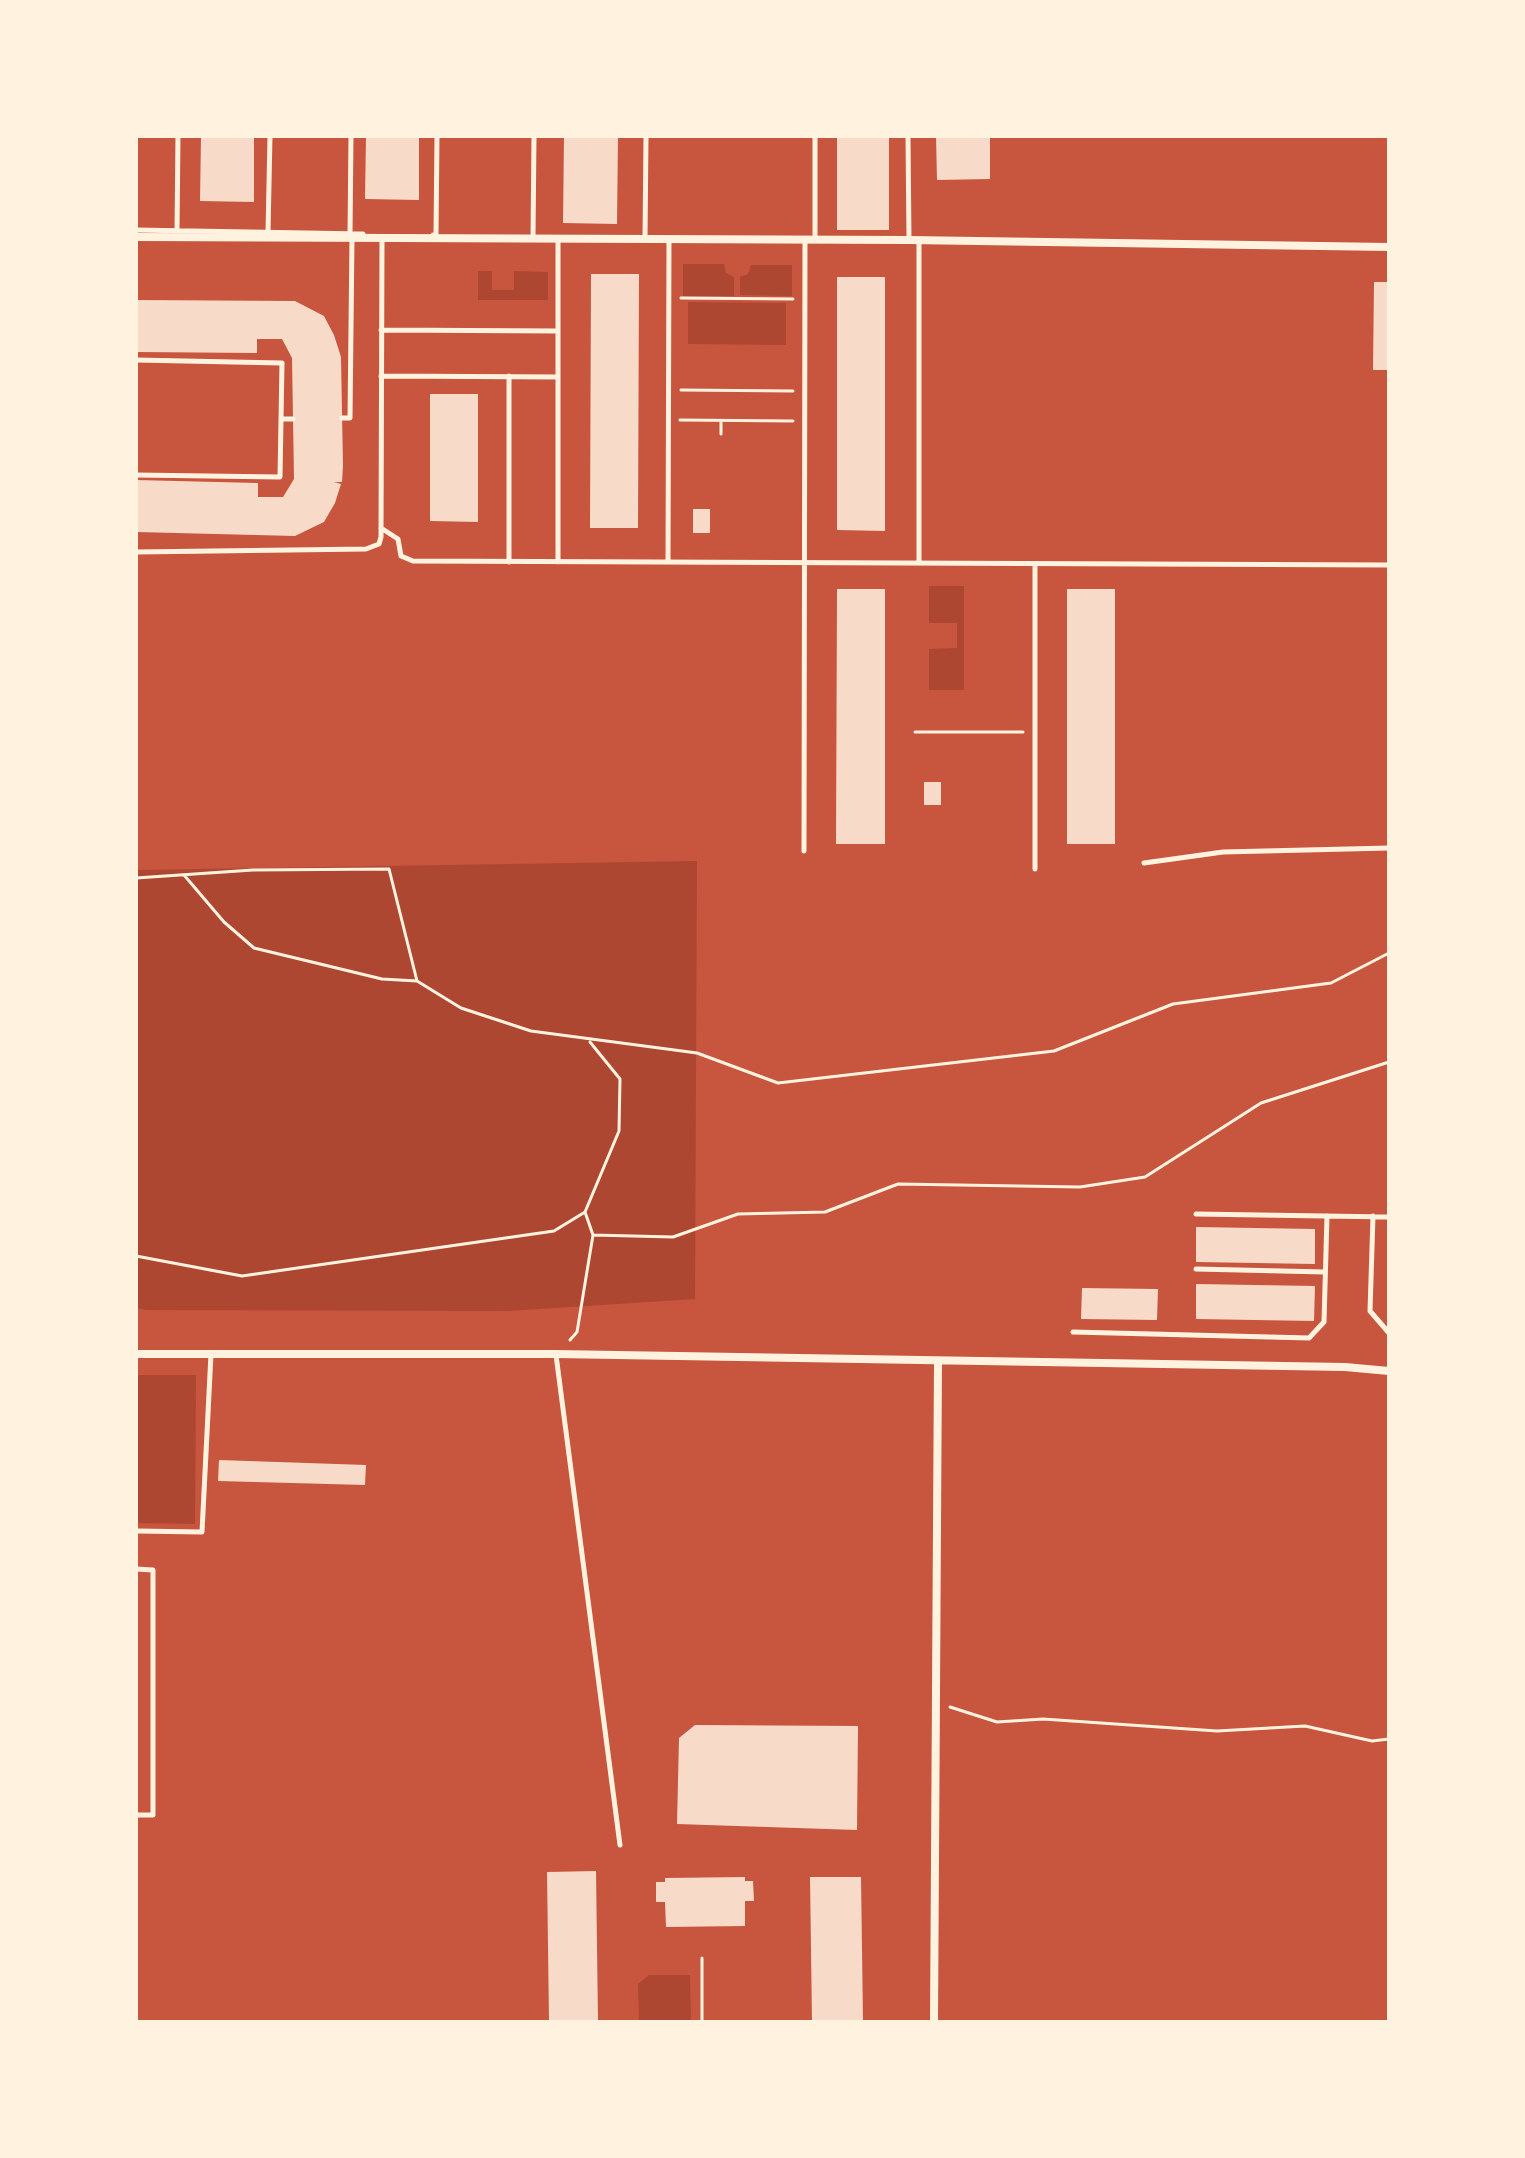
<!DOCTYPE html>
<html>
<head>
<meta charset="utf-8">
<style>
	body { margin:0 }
	#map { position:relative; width:1525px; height:2158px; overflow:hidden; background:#c8553d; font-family:"Source Serif 4",serif }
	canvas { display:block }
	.frame { position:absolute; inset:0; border:138px solid #fff3e0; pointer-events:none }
</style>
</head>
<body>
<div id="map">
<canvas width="1525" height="2158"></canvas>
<div class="frame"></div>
</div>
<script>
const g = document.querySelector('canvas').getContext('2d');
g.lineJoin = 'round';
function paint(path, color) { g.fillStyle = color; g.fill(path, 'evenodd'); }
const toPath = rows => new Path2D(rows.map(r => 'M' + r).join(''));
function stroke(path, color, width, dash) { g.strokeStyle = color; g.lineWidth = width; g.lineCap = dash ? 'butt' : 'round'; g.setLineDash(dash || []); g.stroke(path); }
paint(toPath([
	[683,264,724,264,726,273,734,277,734,296,683,296],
	[751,265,792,265,792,296,740,295,740,277,748,274],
	[478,271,492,271,492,290,514,290,514,271,548,272,548,300,478,300],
	[688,302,786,303,786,345,688,344],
	[929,586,964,586,964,690,929,690,929,649,957,648,957,623,929,623],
	[697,861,695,1299,508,1311,146,1310,136,1308,136,870],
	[136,1375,196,1375,195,1524,136,1523],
	[649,1975,690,1975,691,2022,639,2022,638,1984]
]), '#ae4732');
paint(toPath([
	[201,136,254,136,254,202,200,201],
	[366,136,419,136,419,200,365,199],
	[564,136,618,136,617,224,563,223],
	[837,136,889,136,889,230,837,230],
	[936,136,990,136,990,179,937,180],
	[591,274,639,274,638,528,590,528],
	[837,277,885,277,885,531,837,530],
	[1374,282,1389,282,1389,370,1373,370],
	[136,300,295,301,324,316,334,335,341,357,343,466,342,482,334,482,341,484,335,503,324,522,295,536,136,532,136,480,258,483,258,497,283,497,294,479,292,358,282,339,257,339,257,353,136,352],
	[430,394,478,394,478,522,430,521],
	[693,509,710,509,710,533,693,533],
	[837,589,885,589,885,844,836,844],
	[1067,589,1115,589,1115,844,1067,844],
	[924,782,941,782,941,805,924,805],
	[1196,1227,1315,1229,1315,1264,1196,1262],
	[1196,1284,1315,1286,1314,1321,1196,1319],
	[1082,1288,1158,1289,1157,1320,1081,1319],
	[219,1460,366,1465,365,1485,218,1481],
	[695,1725,858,1726,857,1830,677,1824,679,1738],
	[596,1871,598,2022,549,2022,547,1872],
	[745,1877,745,1881,753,1881,754,1901,745,1901,745,1926,666,1927,665,1902,656,1902,656,1882,665,1882,665,1878],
	[810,1877,861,1877,863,2022,812,2022]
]), '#f7dbc8');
stroke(toPath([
	[681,298,793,299],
	[681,390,793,391],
	[680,420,793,421],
	[721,434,721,422],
	[915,732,1023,732],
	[184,875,224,922,254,948,382,979,417,981],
	[136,878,253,870,389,869,417,981,461,1008,531,1031,697,1053,778,1083,1054,1051,1173,1004,1331,983,1389,953],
	[593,1235,673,1237,738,1214,825,1212,898,1184,1080,1187,1145,1177,1261,1103,1389,1062],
	[136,1256,242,1276,554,1231,585,1212],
	[570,1340,577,1332,593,1235,585,1212,619,1131,620,1079,590,1042],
	[950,1707,997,1722,1043,1719,1217,1731,1305,1726,1372,1741,1389,1739],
	[702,1958,702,2022]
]), '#fff3e0', 3);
stroke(toPath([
	[815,136,815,239],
	[908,136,909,240],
	[136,230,363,234],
	[177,231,178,136],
	[268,232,270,136],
	[350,234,351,136],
	[433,235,436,235,437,136],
	[533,238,534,136],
	[645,239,646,136],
	[381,330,558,331],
	[136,360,282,363,280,477,136,475],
	[381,376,558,377],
	[342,418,350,418,352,238],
	[281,419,293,419],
	[381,528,398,539,401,556,413,561,1389,565],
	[136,552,366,549,379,544,381,537,382,238],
	[509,562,509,376],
	[558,562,558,240],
	[668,562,669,239],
	[919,563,919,241],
	[804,851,805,240],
	[1144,863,1223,852,1389,848],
	[1035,869,1035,564],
	[1196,1214,1389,1217],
	[1373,1216,1370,1311,1389,1333],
	[1196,1269,1325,1272],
	[1073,1332,1309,1338,1324,1322,1327,1216],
	[556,1355,620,1845],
	[136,1531,202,1532,211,1354],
	[136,1569,153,1570,153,1815,136,1815]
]), '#fff3e0', 5);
stroke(toPath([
	[136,237,909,240,1389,247],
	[136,1354,556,1354,1345,1367,1389,1371],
	[934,2022,938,1361]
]), '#fff3e0', 8);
</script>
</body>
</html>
